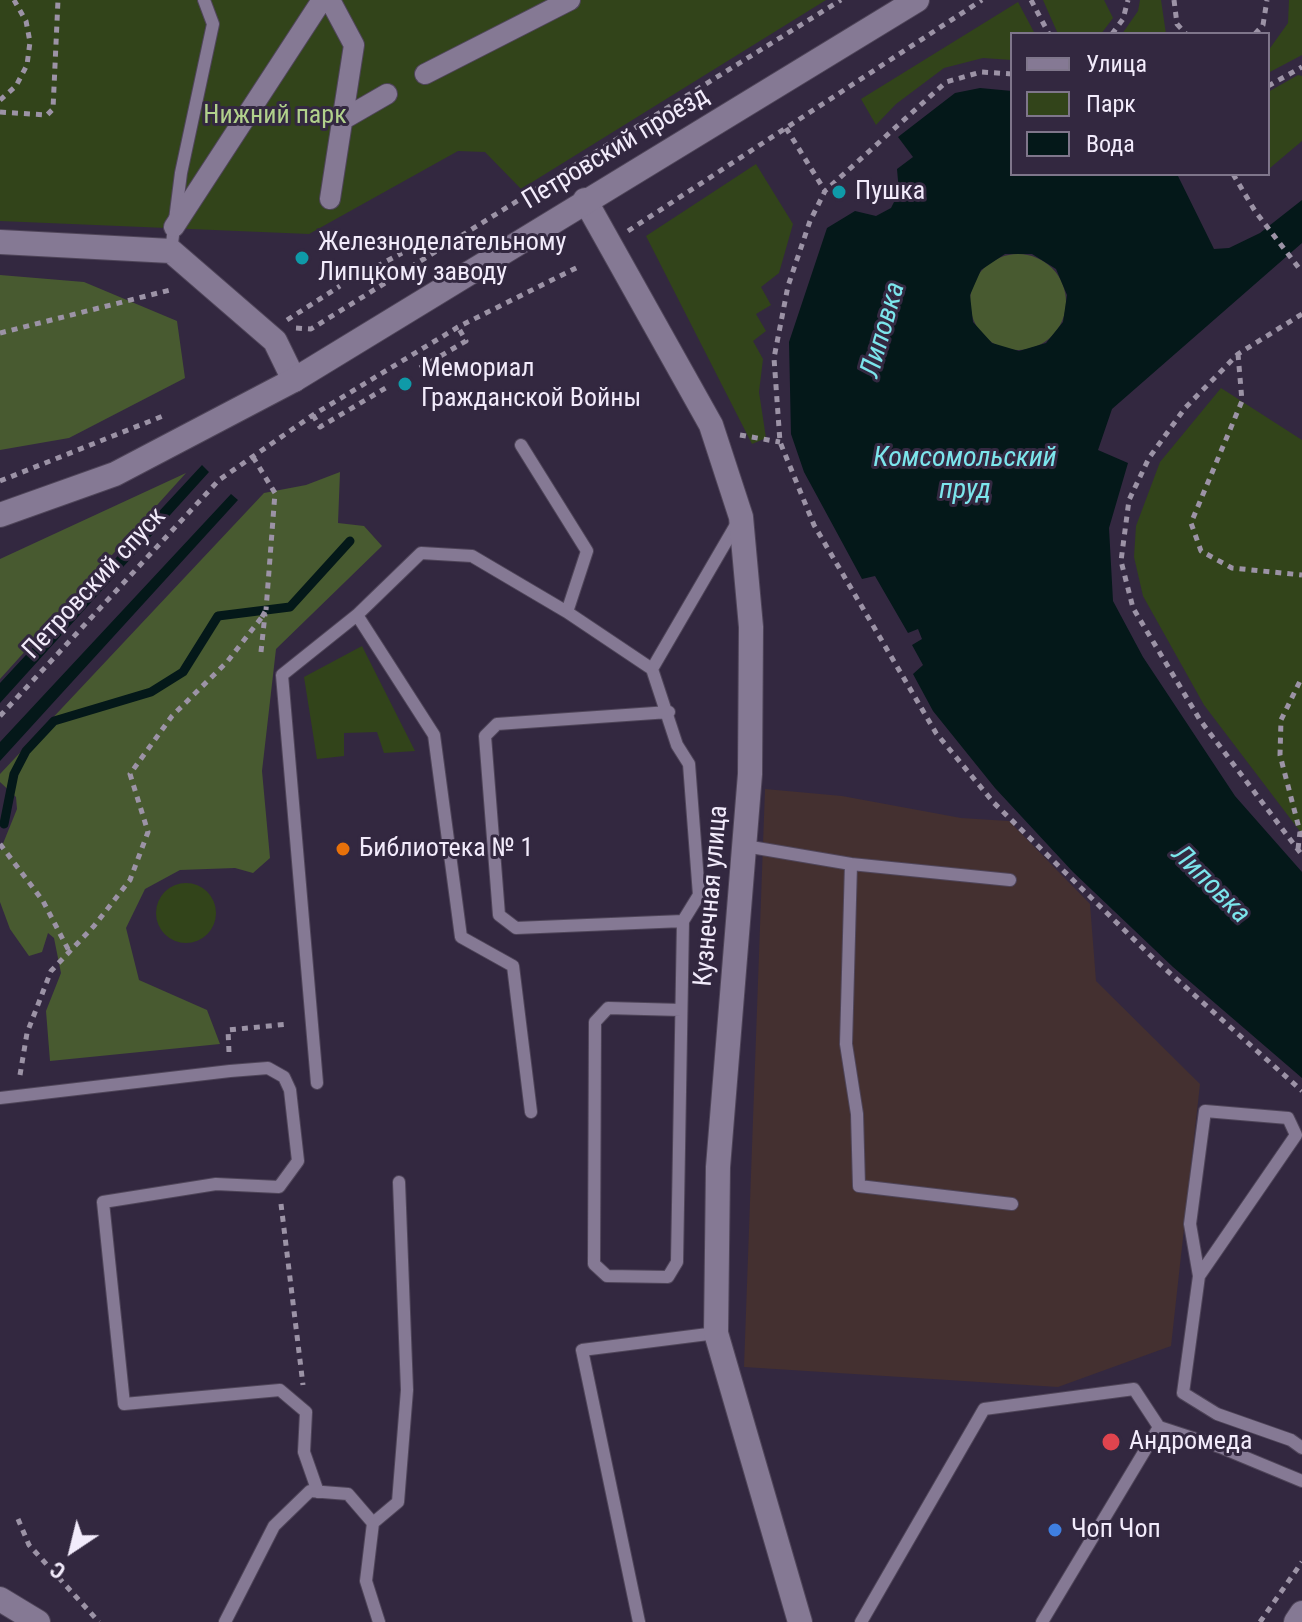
<!DOCTYPE html>
<html>
<head>
<meta charset="utf-8">
<style>
	body { margin:0 }
	#map { position:relative; width:1302px; height:1622px; overflow:hidden; background:#332840; font-family:"Roboto Condensed",sans-serif }
	canvas { display:block }
	.legend { position:absolute; left:1010px; top:32px; width:260px; height:144px; box-sizing:border-box; background:#332840; border:2px solid #7f768b; margin:0; padding:10px 14px; list-style:none; font-size:24px; color:#f2ebfb }
	.legend li { display:flex; align-items:center; gap:16px; height:40px }
	.legend b { width:40px; border:2px solid #7f768b }
	.north { position:absolute; left:32px; top:1510px; width:80px; height:80px; -webkit-text-stroke:6px #332840; paint-order:stroke; rotate:215deg; font-size:22px; font-weight:700; line-height:32px; text-align:center; color:#f2ebfb }
	.north::after { content:''; display:block; margin:auto; width:28px; height:36px; background:#f2ebfb; clip-path:polygon(50% 0,100% 100%,50% 72%,0 100%) }
</style>
</head>
<body>
<div id="map">
<canvas width="1302" height="1622"></canvas>
<ul class="legend">
<li><b style="height:10px;background:#857994"></b>Улица</li>
<li><b style="height:22px;background:#32441a"></b>Парк</li>
<li><b style="height:22px;background:#041819"></b>Вода</li>
</ul>
<div class="north">С</div>
</div>
<script>
const g = document.querySelector('canvas').getContext('2d');
g.lineJoin = 'round';
function paint(path, color) { g.fillStyle = color; g.fill(path, 'evenodd'); }
const toPath = rows => new Path2D(rows.map(r => 'M' + r).join(''));
function stroke(path, color, width, dash) { g.strokeStyle = color; g.lineWidth = width; g.lineCap = dash ? 'butt' : 'round'; g.setLineDash(dash || []); g.stroke(path); }
function write(font, color, halo, rows, align = 'center') {
  g.font = font + ' "Roboto Condensed",sans-serif'; g.lineWidth = 6; g.setLineDash([]); g.textBaseline = 'middle'; g.strokeStyle = halo; g.fillStyle = color; for (const [text, x, y, turn = 0] of rows) {
    g.save(); g.translate(x, y); g.rotate((+turn || 0) * Math.PI / 180); g.textAlign = isNaN(turn) ? turn : align; if (halo) g.strokeText(text, 0, 0); g.fillText(text, 0, 0); g.restore();
  }
}
paint(toPath([
	[765,789,842,796,961,818,1009,821,1090,904,1096,981,1200,1084,1171,1346,1058,1387,744,1367]
]), '#443030');
paint(toPath([
	[0,0,826,0,521,189,485,152,458,151,309,234,0,221],
	[1043,0,1104,0,1113,18,1101,34,1058,34],
	[1140,0,1161,0,1166,34,1122,34,1138,11],
	[1289,0,1302,0,1302,55,1268,73,1268,51,1288,23],
	[1018,2,1035,34,1012,34,1012,60,983,58,944,68,896,104,876,125,861,99],
	[1298,75,1302,76,1302,141,1270,168,1268,92],
	[756,164,793,224,779,273,761,287,771,305,756,314,766,331,753,341,763,359,759,392,766,438,752,444,646,236],
	[1221,388,1302,440,1302,834,1204,705,1143,596,1134,557,1136,526,1160,462],
	[362,646,415,751,384,753,377,732,344,733,344,756,317,759,304,677],
	'156 913a30 30 0 1 1 60 0a30 30 0 1 1-60 0Z'
]), '#32441a');
paint(toPath([
	'970 302a48 48 0 1 1 96 0a48 48 0 1 1-96 0Z',
	[0,275,84,282,177,321,185,378,69,438,0,450],
	[340,472,338,523,364,526,382,546,276,649,262,771,270,858,253,873,235,868,180,870,145,889,126,928,139,980,207,1010,220,1044,50,1061,46,1011,61,973,54,938,48,933,42,952,29,956,10,929,0,902,0,851,17,809,16,797,0,782,0,774,264,493,306,485],
	[186,473,0,679,0,559]
]), '#485a30');
paint(toPath([
	[980,88,1012,91,1012,174,1177,174,1214,249,1229,248,1260,233,1302,200,1302,243,1112,409,1098,450,1128,463,1109,528,1113,601,1143,657,1235,796,1302,872,1302,1078,1173,967,1073,872,995,788,933,711,913,674,923,665,912,645,922,639,918,629,908,633,875,576,862,579,804,472,791,434,789,342,827,228,855,211,876,216,891,208,899,192,897,169,913,157,898,137,955,93],
	[1005,254,1032,254,1056,269,1067,295,1063,322,1046,343,1019,351,992,343,973,322,970,295,981,270],
	[202,465,209,472,0,703,0,683],
	[231,494,238,500,0,761,0,742]
]), '#041819');
stroke(toPath([
	[4,824,14,774,26,751,54,721,151,692,183,672,218,616,290,607,350,541]
]), '#041819', 9);
const service = toPath([
	[171,251,181,173,213,24,204,0],
	[521,445,587,551,567,612],
	[357,615,434,735,461,937,513,966,531,1112],
	[652,669,737,523],
	[669,712,497,724,485,736,499,915,516,928,683,921],
	[745,846,851,864,846,1044,857,1114,859,1186,1012,1204],
	[851,864,1010,880],
	[317,1083,282,675,357,615,421,553,472,556,567,612,652,669,677,745,689,764,699,895,683,921,677,1262,668,1277,607,1276,594,1264,595,1022,608,1008,681,1010],
	[0,1098,230,1071,268,1068,284,1077,290,1090,298,1161,279,1187,216,1184,103,1202,124,1404,280,1390,306,1412,304,1452,318,1492],
	[1199,1276,1190,1224,1205,1111,1288,1118,1296,1135,1199,1276,1183,1393,1217,1414,1291,1440,1302,1448],
	[373,1523,398,1502,407,1390,399,1182],
	[225,1622,274,1526,310,1491,348,1494,373,1523,366,1581,379,1622],
	[639,1622,582,1350,716,1333],
	[861,1622,984,1409,1134,1389,1159,1427],
	[1042,1622,1159,1427,1220,1447,1302,1481]
]);
const pedestrian = toPath([
	[330,0,354,45,330,199],
	[425,74,570,0],
	[342,120,387,94],
	[174,227,322,0]
]);
const minor = toPath([
	[585,200,711,425,741,517,751,627,750,774,718,1167,716,1333,800,1622],
	[0,242,171,251,275,341,294,380],
	[0,1599,38,1622]
]);
const tertiary = toPath([
	[0,515,115,474,294,380,917,0]
]);
const secondary = toPath([
	[1296,1622,1302,1613]
]);
stroke(service, '#4f4559', 14);
stroke(pedestrian, '#4f4559', 22);
stroke(minor, '#4f4559', 26);
stroke(tertiary, '#4f4559', 26);
stroke(secondary, '#4f4559', 26);
stroke(toPath([
	[1031,0,1049,34],
	[1174,0,1177,24,1186,34],
	[1112,34,1123,19,1128,0],
	[1255,34,1263,25,1267,0],
	[1012,74,981,72,946,82,825,191,810,221,788,286,774,358,780,442,814,525,936,733,994,803,1154,959,1302,1091],
	[1268,86,1302,67],
	[0,100,16,86,27,65,30,42,26,21,14,0],
	[0,112,47,115,53,109,58,0],
	[786,128,825,191],
	[1233,174,1255,211,1302,272],
	[628,231,982,0],
	[366,272,402,253],
	[1302,314,1238,354,1185,408,1149,458,1129,500,1121,561,1133,608,1200,720,1302,855],
	[287,320,340,286],
	[296,328,311,329,841,0],
	[0,333,174,289],
	[1238,354,1242,401,1191,523,1201,551,1232,568,1302,575],
	[420,368,466,341,458,327],
	[313,415,320,427,389,386],
	[740,435,780,442],
	[253,457,275,493,266,610],
	[0,481,163,416],
	[261,652,265,614],
	[0,716,219,480,313,415,458,327,578,267],
	[0,844,43,901,69,951],
	[1298,849,1300,832,1280,755,1281,720,1302,677],
	[229,1052,228,1030,289,1024],
	[20,1075,27,1033,51,971,94,926,130,880,148,832,130,774,172,716,227,662,262,617],
	[281,1204,303,1385],
	[18,1519,29,1545,99,1622],
	[1260,1622,1302,1562]
]), '#9c93a6', 5, [6, 6]);
stroke(service, '#857994', 12);
stroke(pedestrian, '#857994', 20);
stroke(minor, '#857994', 24);
stroke(tertiary, '#857994', 24);
stroke(secondary, '#857994', 24);
stroke(toPath([
	[262,617,266,610]
]), '#9c93a6', 5, [6, 6]);
for (const [x, y, r, color] of [
	[839,192,8,"#0f9aa8"],
	[302,258,8,"#0f9aa8"],
	[405,384,8,"#0f9aa8"],
	[343,849,8,"#e8710a"],
	[1111,1442,10,"#e0444e"],
	[1055,1530,8,"#3f7fe0"]
]) { const dot = new Path2D(); dot.arc(x, y, r, 0, 2 * Math.PI); g.fillStyle = color; g.fill(dot); stroke(dot, '#332840', 3); }
write('26px', '#b1d18c', '#332840', [
	["Нижний парк",275,116]
]);
write('26px', '#f2ebfb', '#332840', [
	["Петровский проезд",616,149,-31],
	["Петровский спуск",95,584,-47],
	["Кузнечная улица",712,896,-85]
]);
write('26px', '#f2ebfb', '#332840', [
	["Пушка",855,192],
	["Железноделательному",318,243],
	["Липцкому заводу",318,273],
	["Мемориал",421,369],
	["Гражданской Войны",421,399],
	["Библиотека № 1",359,849],
	["Андромеда",1129,1442],
	["Чоп Чоп",1071,1530]
], 'left');
write('italic 28px', '#7ce5ec', '#332840', [
	["Липовка",884,330,-74],
	["Комсомольский",965,459],
	["пруд",965,491],
	["Липовка",1210,885,45]
]);
</script>
</body>
</html>
